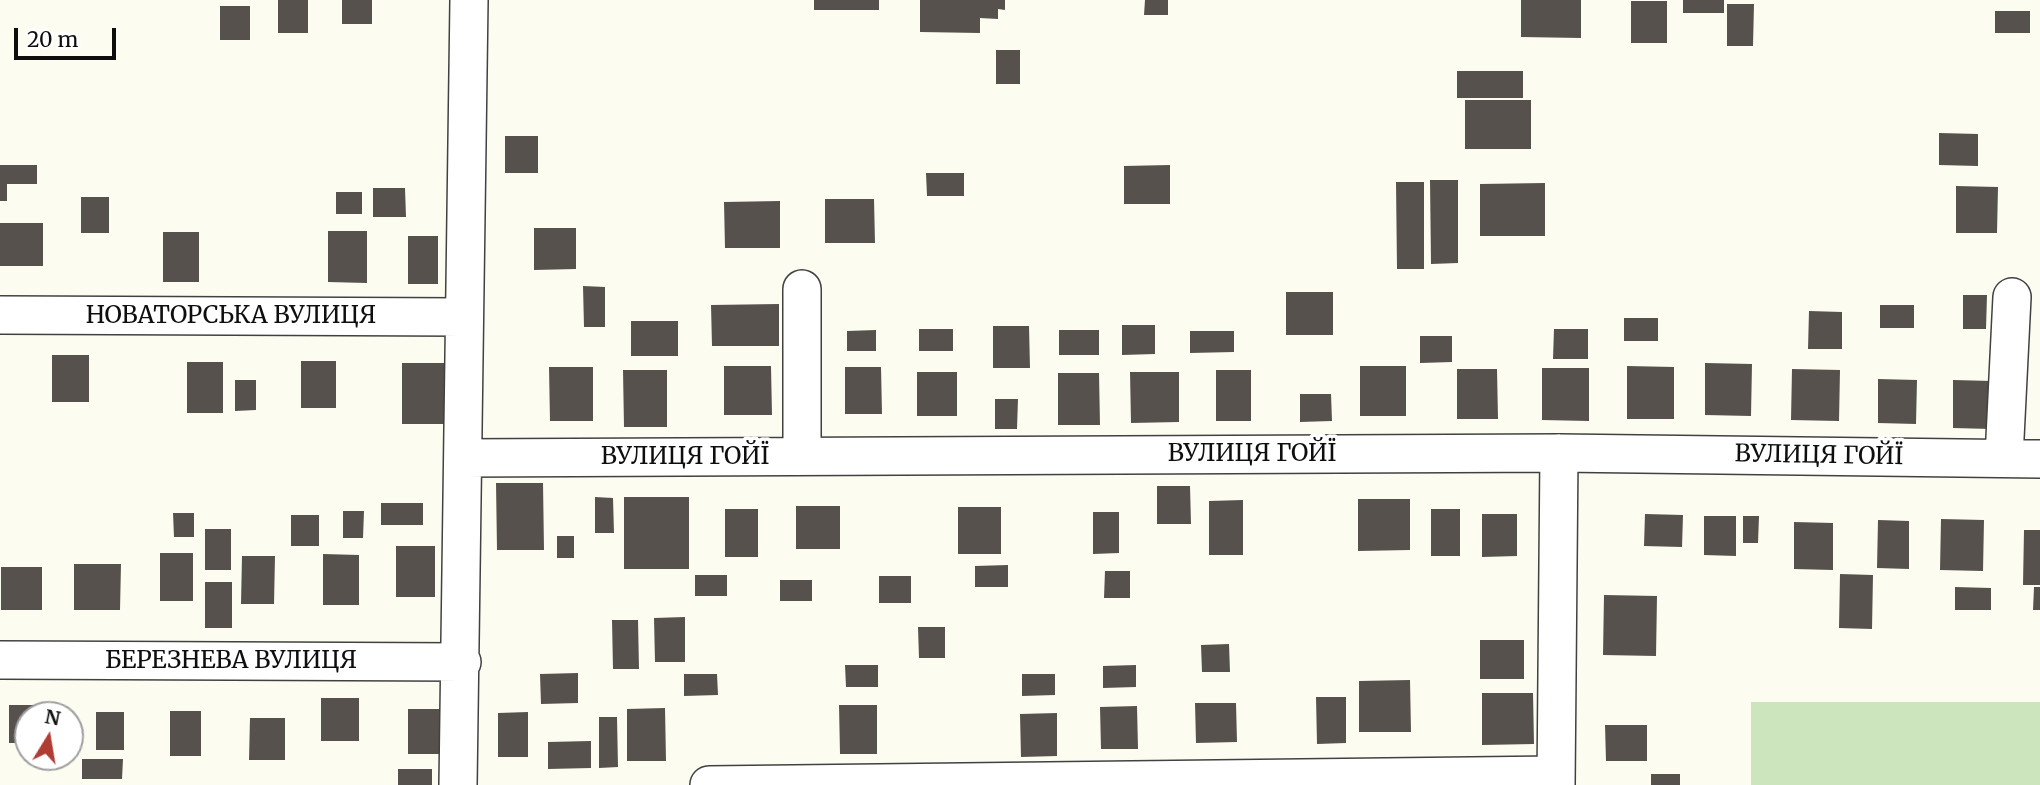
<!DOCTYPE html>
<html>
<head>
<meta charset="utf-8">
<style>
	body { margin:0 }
	#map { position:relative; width:2040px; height:785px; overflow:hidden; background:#fdfcf1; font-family:Merriweather,serif }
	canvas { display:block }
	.north { position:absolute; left:14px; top:701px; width:70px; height:70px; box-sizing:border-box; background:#fff; border:2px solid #9f9f9f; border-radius:50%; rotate:11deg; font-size:19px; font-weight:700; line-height:28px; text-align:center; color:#0e0e0e }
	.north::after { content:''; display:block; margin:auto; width:24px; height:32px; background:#b03d34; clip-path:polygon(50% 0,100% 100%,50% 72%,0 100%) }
	.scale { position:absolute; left:14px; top:28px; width:102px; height:32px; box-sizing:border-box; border:4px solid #0e0e0e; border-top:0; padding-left:9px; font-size:21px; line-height:24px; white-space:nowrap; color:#0e0e0e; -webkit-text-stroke:5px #fff; paint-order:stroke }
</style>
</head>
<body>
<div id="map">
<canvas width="2040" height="785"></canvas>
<div class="north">N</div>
<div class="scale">20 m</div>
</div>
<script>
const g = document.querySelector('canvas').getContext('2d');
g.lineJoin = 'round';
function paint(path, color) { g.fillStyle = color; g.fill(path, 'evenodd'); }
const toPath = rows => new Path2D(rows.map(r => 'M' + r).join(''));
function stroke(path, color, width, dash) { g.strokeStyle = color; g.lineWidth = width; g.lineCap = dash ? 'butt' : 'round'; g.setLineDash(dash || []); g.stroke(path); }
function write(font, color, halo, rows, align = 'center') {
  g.font = font + ' Merriweather,serif'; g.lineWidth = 7; g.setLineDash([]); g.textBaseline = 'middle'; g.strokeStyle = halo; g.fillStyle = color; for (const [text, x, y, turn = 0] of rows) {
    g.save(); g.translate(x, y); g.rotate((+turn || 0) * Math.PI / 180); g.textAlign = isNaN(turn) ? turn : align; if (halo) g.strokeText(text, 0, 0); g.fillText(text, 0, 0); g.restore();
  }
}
paint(toPath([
	[1751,702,2040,702,2040,785,1751,785]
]), '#cde5bd');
paint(toPath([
	[278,0,308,0,308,33,278,33],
	[342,0,372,0,372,24,342,24],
	[814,0,879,0,879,10,814,10],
	[920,0,1005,0,1005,10,998,9,998,19,980,18,980,33,920,32],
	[1145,0,1168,0,1168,15,1144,15],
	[1521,0,1581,0,1581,38,1521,37],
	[1683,0,1724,0,1724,13,1683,13],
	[1631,1,1667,1,1667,43,1631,43],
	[1727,4,1754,4,1753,46,1727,46],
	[220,6,250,6,250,40,220,40],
	[1995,11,2030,11,2030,33,1995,33],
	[996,50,1020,50,1020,84,996,84],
	[1457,71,1523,71,1523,98,1457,98],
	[1465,100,1531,100,1531,149,1465,149],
	[1939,133,1978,134,1978,166,1939,165],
	[505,136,538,136,538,173,505,173],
	[0,165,37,165,37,184,7,184,7,201,0,201],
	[1170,165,1170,204,1124,204,1124,166],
	[926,173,964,173,964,196,927,196],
	[1430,180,1458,180,1458,263,1431,264],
	[1396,182,1424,182,1424,269,1397,269],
	[1545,183,1545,236,1480,236,1480,184],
	[1956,186,1998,187,1997,233,1956,233],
	[373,188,405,188,406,217,373,217],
	[336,192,362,192,362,214,336,214],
	[81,197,109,197,109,233,81,233],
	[825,199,874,199,875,243,825,243],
	[780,201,780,248,725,248,724,202],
	[0,223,43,223,43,266,0,266],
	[534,228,576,228,576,269,534,270],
	[328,231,367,231,367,283,328,282],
	[163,232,199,232,199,282,163,282],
	[408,236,438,236,438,284,408,284],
	[583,286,605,287,605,327,584,327],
	[1286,292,1333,292,1333,335,1286,335],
	[1963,295,1987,295,1986,329,1963,329],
	[779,304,779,346,712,346,711,305],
	[1880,305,1914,305,1914,328,1880,328],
	[1809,311,1842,312,1842,349,1808,349],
	[1624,318,1658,318,1658,341,1624,341],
	[631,321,678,321,678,356,631,356],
	[1122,325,1155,325,1155,354,1122,355],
	[993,326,1029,326,1030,368,993,368],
	[919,329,953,329,953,351,919,351],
	[1554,329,1588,329,1588,359,1553,359],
	[876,330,876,351,847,351,847,331],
	[1059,330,1099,330,1099,355,1059,355],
	[1190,331,1234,331,1234,352,1190,353],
	[1420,336,1452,336,1452,362,1420,363],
	[52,355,89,355,89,402,52,402],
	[301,361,336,361,336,408,301,408],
	[187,362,223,362,223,413,187,413],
	[402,363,444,363,444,424,402,424],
	[1705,363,1752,364,1751,416,1705,415],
	[724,366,771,366,772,415,724,415],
	[1360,366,1406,366,1406,416,1360,416],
	[1627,366,1674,367,1674,419,1627,419],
	[549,367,593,367,593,421,550,421],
	[845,367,881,367,882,414,845,414],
	[1542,368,1589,368,1589,421,1542,420],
	[1457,369,1497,369,1498,419,1457,419],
	[1792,369,1840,370,1839,421,1791,420],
	[623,370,667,370,667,427,624,427],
	[1216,370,1251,370,1251,421,1216,421],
	[917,372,957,372,957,416,917,416],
	[1130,372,1179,372,1179,422,1131,423],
	[1058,373,1099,373,1100,425,1058,425],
	[1878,379,1917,380,1916,424,1878,423],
	[235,380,256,380,256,410,235,411],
	[1953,380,1992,381,1991,429,1953,428],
	[1300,394,1331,394,1332,421,1300,422],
	[995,399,1018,399,1017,429,995,429],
	[496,483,543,483,544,550,497,550],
	[1157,486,1190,486,1191,524,1157,524],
	[595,497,613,498,614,533,595,533],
	[624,497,689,497,689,569,624,569],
	[1358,499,1410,499,1410,550,1358,551],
	[1243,500,1243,555,1209,555,1209,501],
	[381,503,423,503,423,525,381,525],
	[796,506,840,506,840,549,796,549],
	[958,507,1001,507,1001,554,958,554],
	[725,509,758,509,758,557,725,557],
	[1431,509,1460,509,1460,556,1431,556],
	[343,511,364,511,363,538,343,538],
	[1093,512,1119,512,1119,553,1093,554],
	[173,513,194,513,194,537,174,537],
	[1482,514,1517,514,1517,556,1482,557],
	[1645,514,1683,515,1682,547,1644,546],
	[291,515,319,515,319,546,291,546],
	[1704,516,1736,516,1736,556,1704,555],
	[1743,516,1759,516,1758,543,1743,543],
	[1941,519,1984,520,1983,571,1940,570],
	[1878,520,1909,521,1909,569,1877,568],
	[1794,522,1833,523,1833,570,1794,569],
	[205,529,231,529,231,570,205,570],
	[2024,530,2040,530,2040,585,2023,585],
	[557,536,574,536,574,558,557,558],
	[396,546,435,546,435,597,396,597],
	[160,553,193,553,193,601,160,601],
	[323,554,359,555,359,605,323,605],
	[242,556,275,556,274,604,241,604],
	[74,564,121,564,120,610,74,610],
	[1008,565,1008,587,975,587,975,566],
	[1,567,42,567,42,610,1,610],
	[1105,571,1130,571,1130,598,1104,598],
	[1840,574,1873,575,1872,629,1839,628],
	[695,575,727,575,727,596,695,596],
	[879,576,911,576,911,603,879,603],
	[780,580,812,580,812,601,780,601],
	[205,582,232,582,232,628,205,628],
	[1955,587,1991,588,1991,610,1955,610],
	[2034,587,2040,587,2040,610,2033,610],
	[1604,595,1657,596,1656,656,1603,655],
	[685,617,685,662,655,662,654,618],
	[612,620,638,620,639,669,613,669],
	[918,627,945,627,945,658,919,658],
	[1480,640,1524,640,1524,679,1480,679],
	[1229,644,1230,672,1202,672,1201,645],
	[845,665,878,665,878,687,846,687],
	[1136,665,1136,687,1103,688,1103,666],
	[578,673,578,703,541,704,540,674],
	[684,674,717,674,718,695,684,696],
	[1022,674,1055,674,1055,695,1022,696],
	[1410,680,1411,732,1359,732,1359,681],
	[1482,693,1533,693,1534,744,1482,745],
	[1316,697,1346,697,1346,743,1317,744],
	[321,698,359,698,359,741,321,741],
	[1195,703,1236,703,1237,742,1196,743],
	[9,705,37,705,37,715,28,715,28,743,9,743],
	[839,705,877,705,877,754,840,754],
	[1137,706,1138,749,1101,749,1100,707],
	[665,708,666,761,627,761,627,709],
	[408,709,442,709,441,754,408,754],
	[170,711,201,711,201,756,170,756],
	[96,712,124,712,124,750,96,750],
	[528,712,528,757,498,757,498,713],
	[1057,713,1057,756,1021,757,1020,714],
	[599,717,617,717,618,767,599,768],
	[250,718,285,718,285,760,249,760],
	[1605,725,1647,725,1647,761,1606,761],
	[591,741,591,768,548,769,548,742],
	[82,759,123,759,122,779,82,779],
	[398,769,432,769,432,785,398,785],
	[1651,774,1680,774,1680,785,1651,785]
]), '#56514c');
const minor = toPath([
	[802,289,802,456],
	[0,315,463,317],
	[463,458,1559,453,2040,459],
	[2004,458,2012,297],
	[0,660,462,662],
	[458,785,469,0],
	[709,785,1556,775],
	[1556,785,1559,453]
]);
stroke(minor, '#414141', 40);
stroke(minor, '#fff', 37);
write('24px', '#0e0e0e', '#fff', [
	["НОВАТОРСЬКА ВУЛИЦЯ",231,316],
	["ВУЛИЦЯ ГОЙЇ",1252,454],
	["ВУЛИЦЯ ГОЙЇ",1819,456,1],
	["ВУЛИЦЯ ГОЙЇ",685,457],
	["БЕРЕЗНЕВА ВУЛИЦЯ",231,661]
]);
</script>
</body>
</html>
